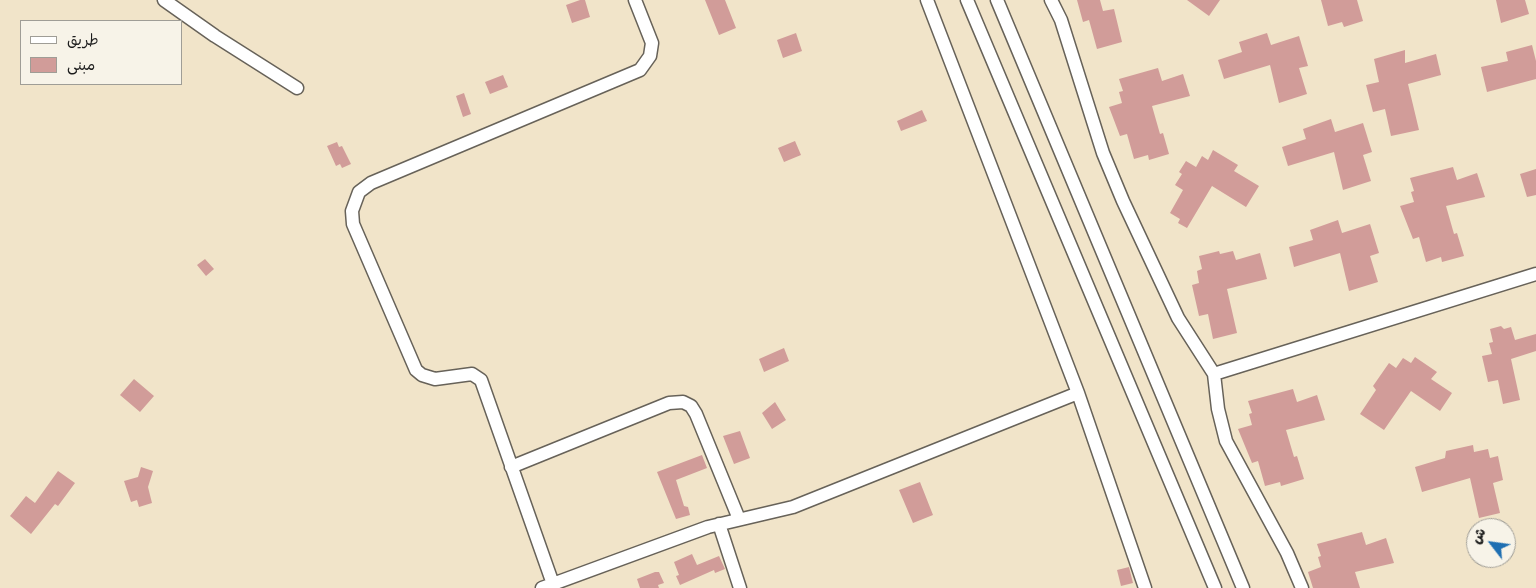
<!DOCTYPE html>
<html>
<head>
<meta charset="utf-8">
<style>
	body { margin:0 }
	#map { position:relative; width:1536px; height:588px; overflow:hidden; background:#f1e4c9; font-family:Sriracha,"Playpen Sans Arabic",sans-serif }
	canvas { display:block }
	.legend { position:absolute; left:20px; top:20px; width:162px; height:65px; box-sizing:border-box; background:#f7f3e8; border:1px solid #9f9d96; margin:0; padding:6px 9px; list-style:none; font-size:15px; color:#1c1c1c }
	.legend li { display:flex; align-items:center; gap:10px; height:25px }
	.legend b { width:25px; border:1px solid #9f9d96 }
	.north { position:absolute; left:1466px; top:518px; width:50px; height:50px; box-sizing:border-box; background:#f7f3e8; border:1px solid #9f9d96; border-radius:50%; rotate:300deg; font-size:14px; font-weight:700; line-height:20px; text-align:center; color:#1c1c1c }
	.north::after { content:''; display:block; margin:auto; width:18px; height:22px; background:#1f6fb2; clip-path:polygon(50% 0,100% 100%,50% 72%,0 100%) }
</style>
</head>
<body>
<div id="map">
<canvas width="1536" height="588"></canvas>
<ul class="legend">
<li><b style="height:6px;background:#fff"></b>طريق</li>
<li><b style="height:14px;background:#d19c99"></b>مبنى</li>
</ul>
<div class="north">ش</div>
</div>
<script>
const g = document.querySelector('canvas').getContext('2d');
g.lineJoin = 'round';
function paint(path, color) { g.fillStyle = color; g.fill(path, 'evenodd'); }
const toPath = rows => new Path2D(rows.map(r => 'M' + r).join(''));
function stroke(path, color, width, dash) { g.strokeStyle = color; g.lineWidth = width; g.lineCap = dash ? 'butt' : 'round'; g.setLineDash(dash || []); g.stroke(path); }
paint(toPath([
	[580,0,585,0,590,17,572,23,566,5],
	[705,0,725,0,736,28,719,35],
	[1077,0,1100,0,1103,11,1114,9,1122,42,1097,49,1089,20,1083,22],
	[1187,0,1220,0,1209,16],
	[1321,0,1357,0,1363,21,1344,27,1342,22,1328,26],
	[1496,0,1525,0,1529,14,1501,23],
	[796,33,802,51,783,58,777,40],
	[1267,33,1271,45,1299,36,1308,66,1299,68,1307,94,1279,103,1270,65,1224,79,1218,60,1242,52,1239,42],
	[1532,45,1536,61,1536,79,1487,92,1481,67,1508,61,1506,52],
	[1405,50,1405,63,1436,54,1441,75,1408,84,1419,130,1391,136,1385,109,1373,112,1366,85,1379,82,1374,59],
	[1158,68,1162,81,1183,74,1190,96,1152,106,1160,134,1163,133,1169,154,1149,160,1148,155,1134,159,1127,134,1120,136,1109,107,1122,103,1119,92,1123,91,1119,79],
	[503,75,508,87,490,94,485,82],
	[464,93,471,114,463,117,456,96],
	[922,110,927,121,901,131,897,121],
	[1331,119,1335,132,1363,123,1372,152,1363,155,1371,181,1343,190,1334,152,1288,166,1282,147,1306,139,1303,129],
	[795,141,801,155,784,162,778,148],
	[337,142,339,147,342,146,351,164,342,168,340,164,336,166,327,146],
	[1213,150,1238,165,1234,171,1259,186,1246,207,1212,186,1187,228,1178,223,1180,219,1170,213,1183,190,1175,185,1182,174,1179,172,1186,161,1196,167,1202,156,1208,160],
	[1453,167,1457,180,1477,173,1485,197,1446,206,1454,234,1457,233,1464,256,1442,262,1441,257,1426,262,1419,237,1413,239,1400,206,1414,202,1411,192,1414,191,1410,178],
	[1536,169,1536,195,1527,197,1520,174],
	[1338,220,1342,233,1370,224,1379,253,1370,256,1378,282,1349,291,1340,253,1294,267,1289,247,1313,240,1310,230],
	[1219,251,1220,254,1233,251,1236,260,1260,253,1267,279,1227,289,1237,333,1213,339,1208,314,1199,316,1192,285,1199,283,1197,271,1202,269,1199,256],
	[205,259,214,269,206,276,197,265],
	[1501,326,1504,329,1511,327,1515,340,1536,334,1536,351,1511,359,1520,400,1503,404,1498,380,1488,382,1482,356,1492,354,1489,343,1493,342,1490,329],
	[784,348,789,361,764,372,759,359],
	[1415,357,1437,372,1431,379,1452,393,1440,411,1411,391,1384,430,1360,414,1376,390,1373,386,1389,363,1396,368,1403,358,1411,363],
	[134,379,154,396,140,412,120,395],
	[1293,389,1297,402,1317,395,1325,420,1286,430,1294,457,1297,456,1304,479,1281,486,1280,482,1265,486,1258,461,1252,463,1238,429,1252,425,1249,414,1252,413,1248,401],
	[775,402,786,420,772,429,762,413],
	[740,431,750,458,734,464,723,436],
	[1473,445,1474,452,1488,449,1490,458,1498,456,1503,480,1493,483,1500,513,1479,518,1470,478,1422,492,1415,467,1445,458,1446,451],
	[702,455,707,468,676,480,684,506,688,507,690,515,676,519,657,472],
	[141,467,153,471,148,487,152,503,139,507,137,500,131,502,124,481,138,477],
	[58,471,75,483,58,506,55,504,31,534,10,516,26,496,35,503],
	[920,482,933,515,913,523,899,490],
	[1362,532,1366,545,1386,538,1394,563,1355,572,1360,588,1313,588,1308,572,1321,567,1318,557,1321,556,1317,544],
	[692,554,697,565,719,556,725,569,715,573,714,570,680,585,676,576,679,575,674,562],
	[1129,567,1133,583,1121,586,1117,570],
	[655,572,659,572,664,583,658,585,659,588,640,588,637,579]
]), '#d19c99');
const minor = toPath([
	[164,0,215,36,297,88],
	[927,0,1078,393,1145,588],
	[967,0,1215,588],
	[997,0,1243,588],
	[1051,0,1061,20,1103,153,1123,201,1178,318,1214,374,1536,274],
	[1214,374,1218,409,1226,441,1287,553,1302,588],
	[511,467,669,403,683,402,691,406,696,414,739,519],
	[719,524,740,588],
	[553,584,481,380,472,374,435,379,422,375,416,370,353,224,352,211,359,192,371,183,640,70,650,56,652,43,635,0],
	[542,588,708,527,793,507,1078,393]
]);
stroke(minor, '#676259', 15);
stroke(minor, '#fff', 12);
</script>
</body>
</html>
